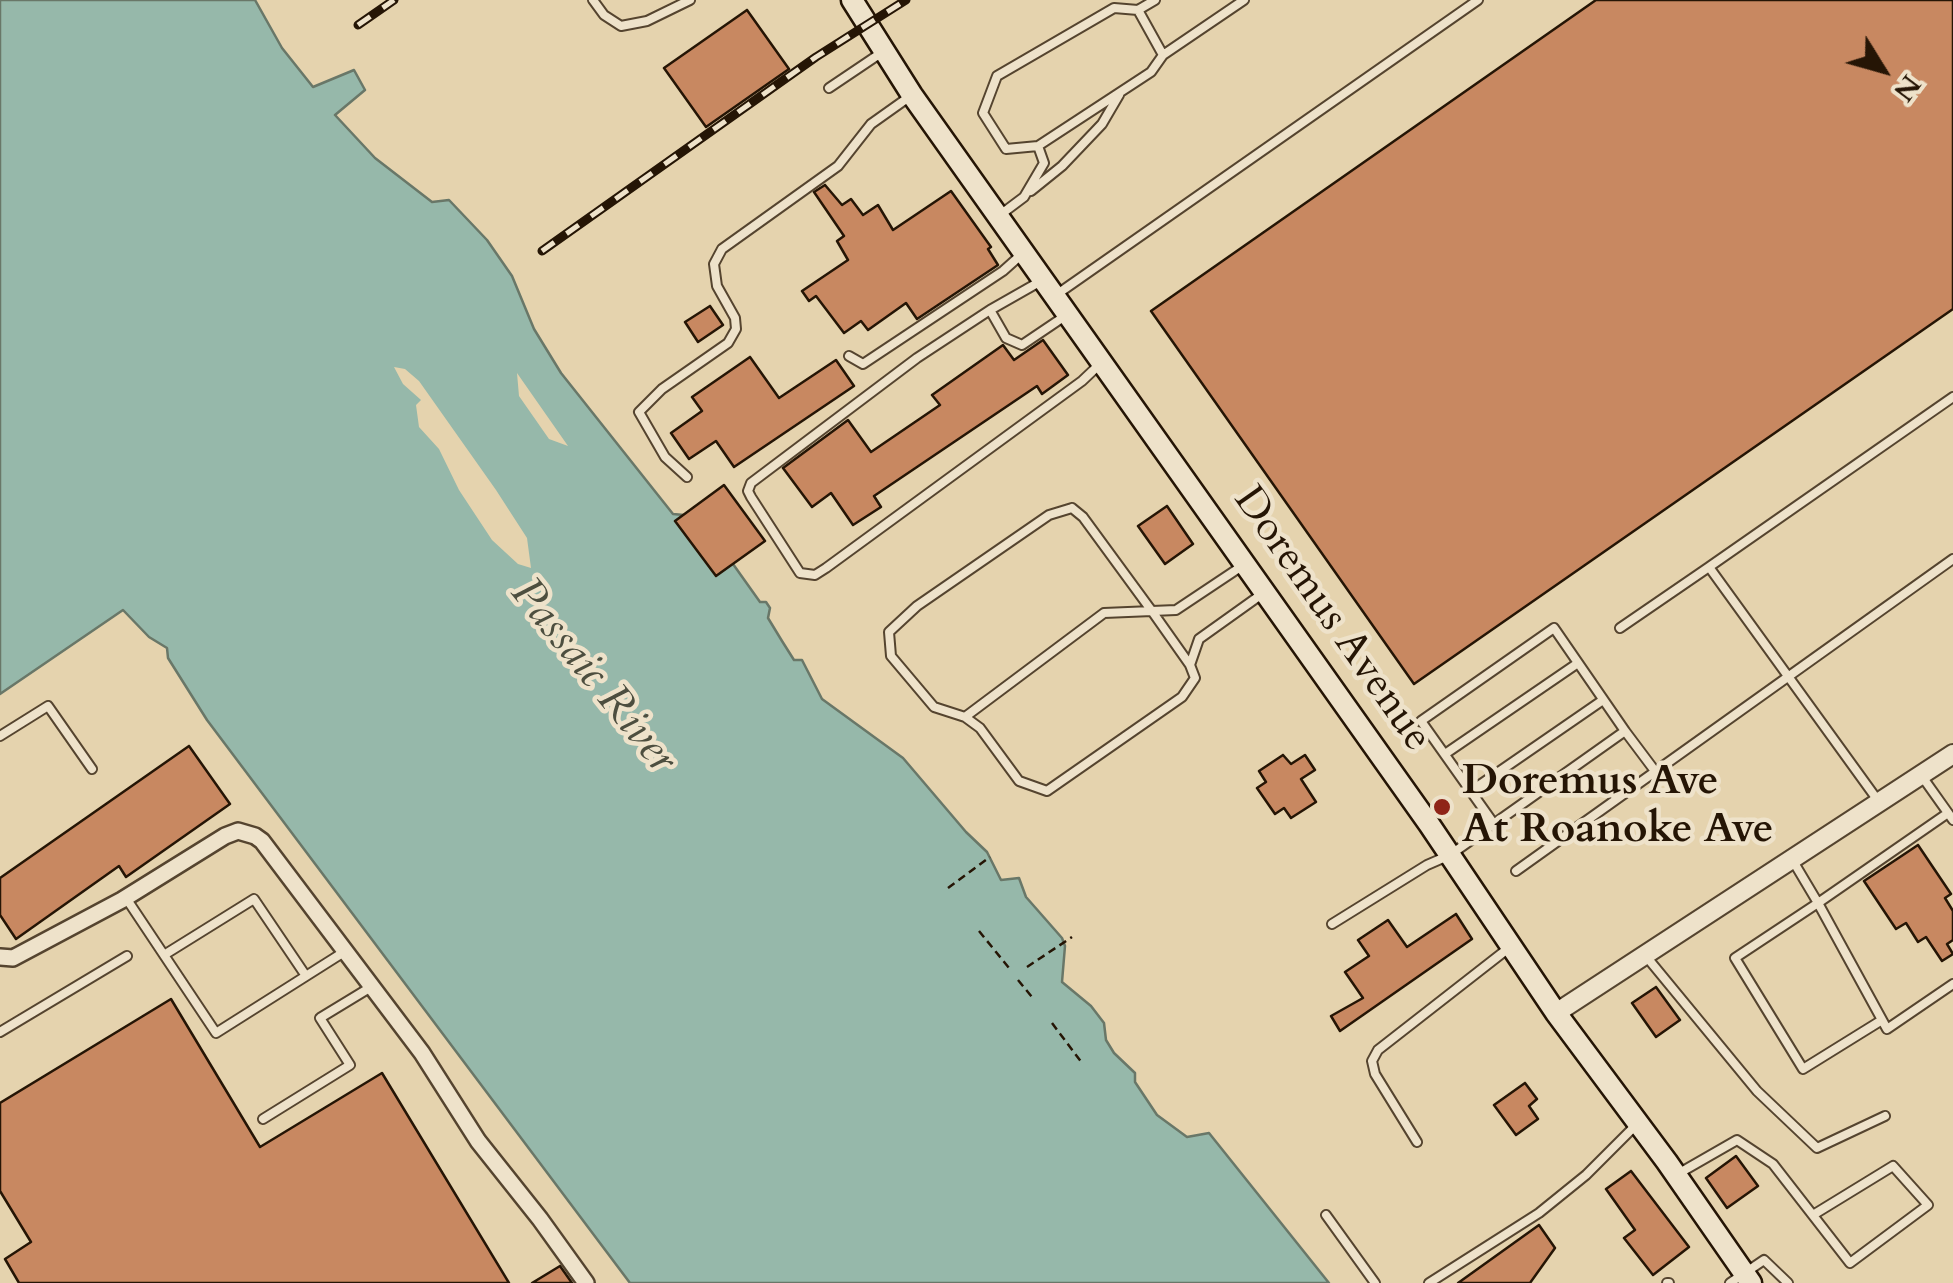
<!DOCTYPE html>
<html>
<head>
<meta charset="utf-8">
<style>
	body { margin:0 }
	#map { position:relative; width:1953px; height:1283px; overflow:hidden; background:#e5d3ae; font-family:Cardo,serif }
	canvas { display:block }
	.north { position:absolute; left:1833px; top:20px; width:100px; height:100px; -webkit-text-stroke:8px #eee2ca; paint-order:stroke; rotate:127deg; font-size:28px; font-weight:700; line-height:40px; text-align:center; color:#251505 }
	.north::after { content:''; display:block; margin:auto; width:35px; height:45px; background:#251505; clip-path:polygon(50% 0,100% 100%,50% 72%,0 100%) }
</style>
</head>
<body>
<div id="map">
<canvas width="1953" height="1283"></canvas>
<div class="north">N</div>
</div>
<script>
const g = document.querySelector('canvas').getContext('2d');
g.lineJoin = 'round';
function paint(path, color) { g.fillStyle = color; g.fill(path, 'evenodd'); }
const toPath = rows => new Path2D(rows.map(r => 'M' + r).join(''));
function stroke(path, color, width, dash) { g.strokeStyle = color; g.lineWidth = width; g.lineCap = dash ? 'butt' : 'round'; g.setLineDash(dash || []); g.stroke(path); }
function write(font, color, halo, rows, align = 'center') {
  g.font = font + ' Cardo,serif'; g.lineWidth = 9; g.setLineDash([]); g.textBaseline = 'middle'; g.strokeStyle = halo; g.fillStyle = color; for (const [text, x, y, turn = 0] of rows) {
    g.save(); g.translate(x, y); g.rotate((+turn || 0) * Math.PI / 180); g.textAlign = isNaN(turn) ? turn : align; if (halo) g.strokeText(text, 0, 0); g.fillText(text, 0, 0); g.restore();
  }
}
const water = toPath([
	[0,0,255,0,282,48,313,87,354,70,365,90,335,115,375,158,432,202,449,200,487,240,512,276,534,329,561,373,673,514,684,515,733,564,760,602,766,602,770,608,768,618,782,641,794,660,802,660,822,699,903,758,966,832,987,852,1001,880,1019,878,1026,897,1062,938,1065,946,1062,982,1091,1006,1104,1023,1106,1040,1114,1053,1135,1073,1135,1082,1157,1115,1187,1137,1209,1133,1329,1283,630,1283,207,720,168,658,167,648,149,637,123,610,0,694,0,0]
]);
paint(water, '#96b8aa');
stroke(water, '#697768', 2.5);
paint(toPath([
	[394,367,405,369,419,381,496,490,527,538,531,568,518,564,492,540,459,490,439,449,419,427,416,405,421,400,403,384],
	[517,373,568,446,549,439,519,396]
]), '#e5d3ae');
const building = toPath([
	[1596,0,1953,0,1953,309,1414,684,1151,311,1596,0],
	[747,10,789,69,706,127,664,68,747,10],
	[825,185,842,205,851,199,863,215,878,205,893,230,951,191,991,247,988,249,998,265,917,319,906,303,868,330,861,321,844,333,816,296,809,301,802,291,848,260,837,241,844,236,814,192,825,185],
	[710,306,723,325,698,342,685,322,710,306],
	[1043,340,1068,375,1042,394,1037,386,874,496,881,507,853,525,831,493,812,507,783,468,848,420,871,452,940,405,932,395,1003,345,1014,360,1043,340],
	[750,357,779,398,836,360,854,386,734,467,716,441,689,459,671,433,702,411,692,397,750,357],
	[724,485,765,541,716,576,675,521,724,485],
	[1167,506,1193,544,1165,564,1138,526,1167,506],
	[189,746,230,804,126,877,119,866,16,939,0,915,0,878,189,746],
	[1283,755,1291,764,1305,755,1315,770,1301,779,1316,802,1291,818,1284,808,1275,814,1257,788,1266,782,1259,771,1283,755],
	[1918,845,1951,894,1945,898,1953,911,1953,940,1947,944,1953,954,1942,961,1926,937,1918,942,1906,923,1896,929,1864,881,1918,845],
	[1456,914,1472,939,1340,1031,1331,1016,1363,998,1345,972,1369,956,1358,940,1388,920,1407,947,1456,914],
	[1656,987,1680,1020,1656,1037,1632,1003,1656,987],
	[171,999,260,1147,382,1073,509,1283,19,1283,5,1259,31,1242,0,1191,0,1103,171,999],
	[1525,1083,1537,1099,1529,1106,1538,1119,1516,1135,1494,1105,1525,1083],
	[1736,1156,1758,1186,1727,1208,1706,1178,1736,1156],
	[1631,1171,1689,1247,1653,1275,1624,1238,1635,1230,1606,1189,1631,1171],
	[1539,1225,1555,1248,1530,1283,1458,1283,1539,1225],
	[560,1266,572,1283,532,1283,560,1266]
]);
paint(building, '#c88861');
stroke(building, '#251505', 2.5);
const service = toPath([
	[593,0,604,15,621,26,647,21,690,0],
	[1138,10,1155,0],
	[1163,55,1244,0],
	[829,88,881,53],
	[1031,191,1062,166,1102,124,1119,95],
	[1000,215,1024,197,1044,163,1038,146,1151,72,1163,55,1138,10,1114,8,997,76,983,113,1006,149,1038,146],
	[1041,281,990,310,917,358,751,483,748,491,751,497,800,573,815,575,826,568,1082,381,1101,363],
	[1056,295,1478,0],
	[990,310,1006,338,1022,345,1065,316],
	[849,356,863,364,1003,271,1022,254],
	[687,477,665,457,639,412,662,389,728,343,736,329,735,318,717,286,714,264,722,249,838,166,871,124,909,97],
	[1072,508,1083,517,1154,614,1190,665,1195,678,1182,697,1047,791,1019,781,980,728,965,717,934,707,891,656,889,632,917,606,1049,515,1072,508],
	[1620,628,1709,567],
	[1190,665,1199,639,1262,594],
	[965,717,1104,613,1176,610,1242,566],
	[1625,731,1655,771],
	[0,736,48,706,92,769],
	[1445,754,1578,663],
	[1921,775,1953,820],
	[1471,791,1603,700],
	[1879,802,1709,567,1953,397],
	[1948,813,1818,903,1887,1029,1953,984],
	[1793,861,1818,903,1735,958,1803,1069,1882,1020],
	[1516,871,1953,559],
	[126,898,216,1033,344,952],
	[1332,924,1427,865,1450,855,1625,731,1554,628,1421,721,1494,824],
	[164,955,254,899,306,976],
	[1645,955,1757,1091,1817,1148,1885,1116],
	[0,1032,127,956],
	[263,1119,350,1065,320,1018,371,987],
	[1417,1142,1375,1074,1372,1061,1378,1050,1510,947],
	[1676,1175,1737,1140,1773,1164,1850,1263,1928,1205,1893,1166,1813,1215],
	[1326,1215,1375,1283],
	[1429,1283,1539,1213,1586,1175,1635,1126],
	[1667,1283,1669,1283],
	[1730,1283,1764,1260,1788,1283]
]);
const minor = toPath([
	[0,957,13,958,122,900,225,836,238,831,255,836,262,841,422,1053,478,1141,540,1219,586,1283]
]);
const tertiary = toPath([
	[1556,1013,1953,754]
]);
const secondary = toPath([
	[852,0,912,95,1429,824,1556,1013,1667,1162,1751,1283]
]);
stroke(service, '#55442f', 12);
stroke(minor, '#55442f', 20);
stroke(tertiary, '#55442f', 22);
stroke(secondary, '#251505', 25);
stroke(toPath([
	[948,888,990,857],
	[979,931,1009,968],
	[1027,967,1072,937],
	[1018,980,1032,997],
	[1052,1023,1082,1063]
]), '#251505', 2.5, [8, 5]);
stroke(service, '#eee2ca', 8);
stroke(minor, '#eee2ca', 15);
stroke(tertiary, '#eee2ca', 18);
stroke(secondary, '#eee2ca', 20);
const rail = toPath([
	[358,25,394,0],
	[542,251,816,57,906,0]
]);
stroke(rail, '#251505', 9);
stroke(rail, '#eee2ca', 5, [15]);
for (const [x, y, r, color] of [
	[1442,807,10,"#8f2418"]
]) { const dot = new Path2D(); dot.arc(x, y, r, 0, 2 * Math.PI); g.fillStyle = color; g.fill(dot); stroke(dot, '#eee2ca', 4); }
write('42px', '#251505', '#eee2ca', [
	["Doremus Avenue",1331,620,55]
]);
write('bold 42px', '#251505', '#eee2ca', [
	["Doremus Ave",1462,783],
	["At Roanoke Ave",1462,831]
], 'left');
write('italic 45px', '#4d4e3f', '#eee2ca', [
	["Passaic River",592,677,51]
]);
</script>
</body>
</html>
